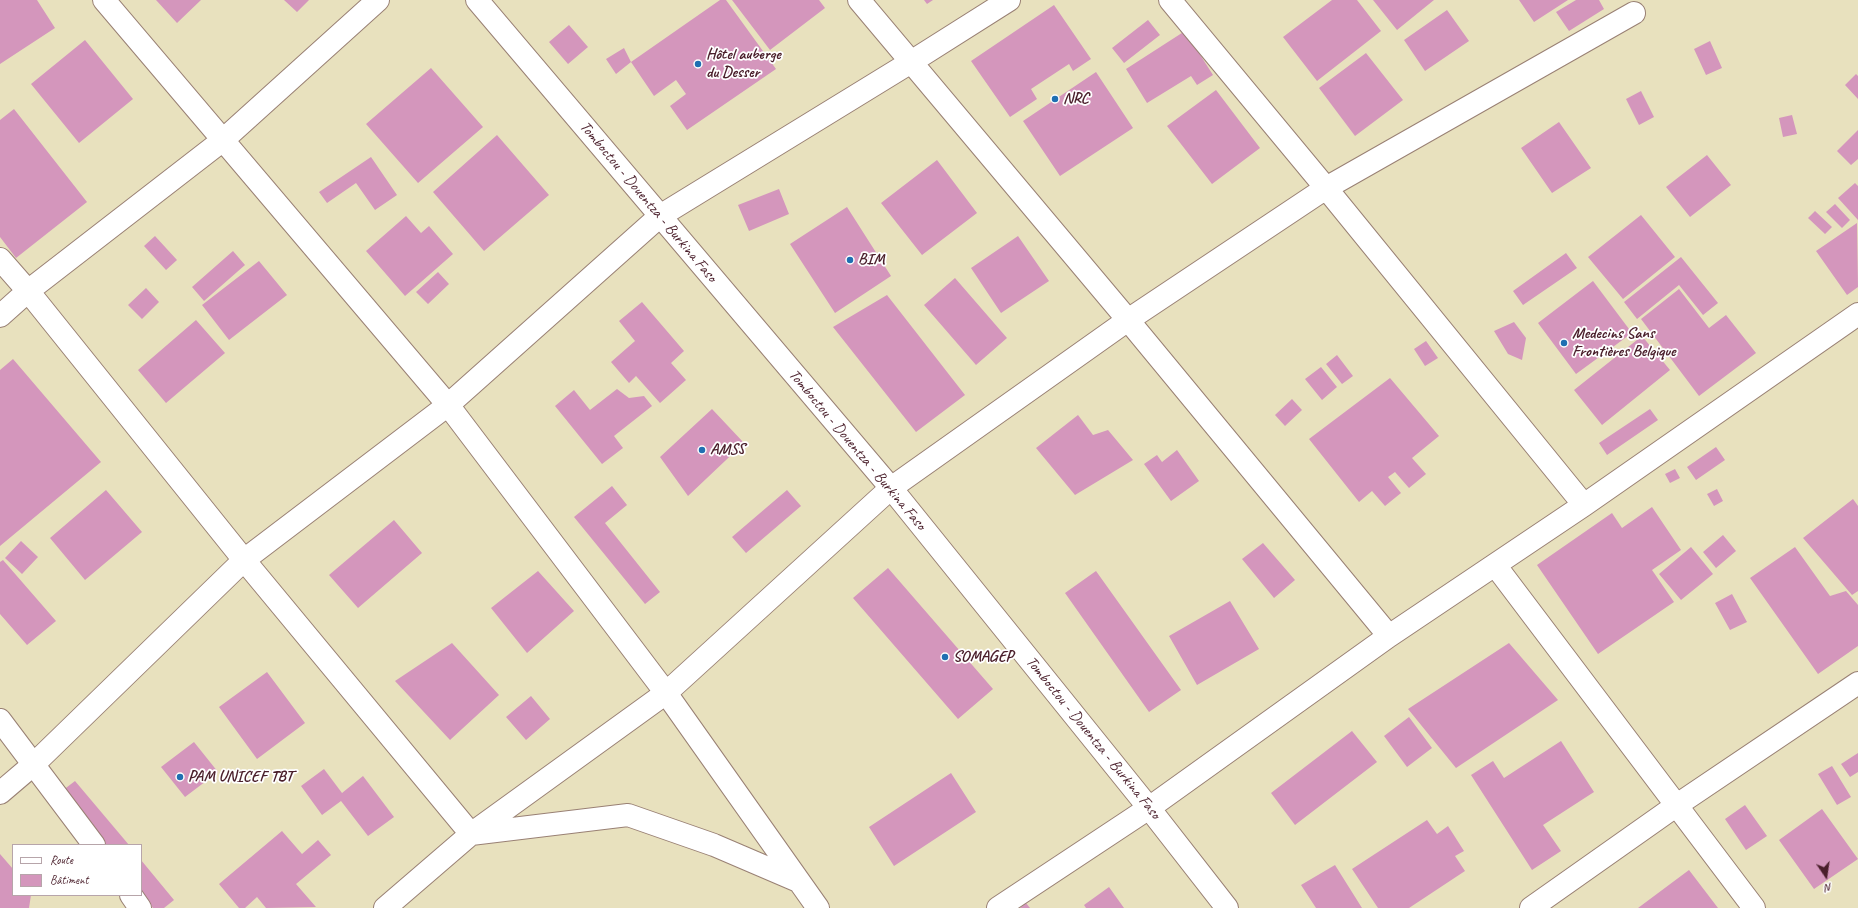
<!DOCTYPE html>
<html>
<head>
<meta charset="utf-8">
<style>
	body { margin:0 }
	#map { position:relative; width:1858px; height:908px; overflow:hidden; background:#e8e1be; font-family:Caveat,sans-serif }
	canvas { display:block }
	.legend { position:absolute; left:12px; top:844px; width:130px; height:52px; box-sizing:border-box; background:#fff; border:1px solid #b7a5aa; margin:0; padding:5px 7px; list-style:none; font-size:12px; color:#4a1f2b }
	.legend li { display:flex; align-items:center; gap:8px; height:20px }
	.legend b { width:20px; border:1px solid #b7a5aa }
	.north { position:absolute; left:1806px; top:856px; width:40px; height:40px; -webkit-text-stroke:3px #fff; paint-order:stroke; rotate:167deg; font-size:11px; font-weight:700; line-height:16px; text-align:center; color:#4a1f2b }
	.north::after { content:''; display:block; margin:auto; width:14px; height:18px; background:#4a1f2b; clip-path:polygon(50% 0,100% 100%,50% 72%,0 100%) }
</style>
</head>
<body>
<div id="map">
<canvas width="1858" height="908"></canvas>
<ul class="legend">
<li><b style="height:5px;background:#fff"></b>Route</li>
<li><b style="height:11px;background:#d496bc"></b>Bâtiment</li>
</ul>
<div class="north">N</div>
</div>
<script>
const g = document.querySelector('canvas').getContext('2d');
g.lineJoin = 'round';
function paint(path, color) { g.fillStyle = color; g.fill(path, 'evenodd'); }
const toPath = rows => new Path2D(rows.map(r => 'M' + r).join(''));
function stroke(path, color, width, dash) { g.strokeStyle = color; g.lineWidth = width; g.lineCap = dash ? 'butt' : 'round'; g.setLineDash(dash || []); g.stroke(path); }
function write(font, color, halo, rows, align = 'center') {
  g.font = font + ' Caveat,sans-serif'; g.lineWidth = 3.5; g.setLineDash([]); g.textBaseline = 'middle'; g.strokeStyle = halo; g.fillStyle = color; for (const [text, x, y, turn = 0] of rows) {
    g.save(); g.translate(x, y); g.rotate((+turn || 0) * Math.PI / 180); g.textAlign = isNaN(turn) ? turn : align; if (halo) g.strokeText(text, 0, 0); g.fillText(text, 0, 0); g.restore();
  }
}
paint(toPath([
	[0,0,37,0,55,28,0,64],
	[156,0,201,0,177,23],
	[284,0,309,0,297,12],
	[720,0,726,0,776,69,687,130,670,106,686,94,676,80,654,96,631,62],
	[732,0,819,0,825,8,770,50],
	[924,0,933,0,927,4],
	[1332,0,1357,0,1381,31,1317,81,1283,37],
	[1373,0,1434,0,1397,30],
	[1519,0,1568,0,1534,22],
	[1576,0,1599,0,1604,9,1569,31,1556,12],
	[1054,5,1091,59,1073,71,1069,64,1031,89,1037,99,1010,117,971,61],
	[1447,10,1469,41,1425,71,1404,40],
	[1148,20,1160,35,1124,63,1112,48],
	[569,25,588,47,568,64,549,42],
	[1185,31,1213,75,1197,85,1191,76,1147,103,1126,69],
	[85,40,133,99,79,143,31,84],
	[1710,41,1722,68,1706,75,1694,49],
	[624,48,631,62,616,74,606,59],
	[1366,53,1403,100,1355,136,1319,88],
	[431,68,483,127,418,183,366,124],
	[1096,72,1133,128,1060,176,1023,121],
	[1856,74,1858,76,1858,99,1845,85],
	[1216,90,1260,148,1212,184,1167,126],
	[1641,91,1654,117,1639,125,1626,99],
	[14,109,87,202,16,258,0,237,0,120],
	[1792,115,1797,134,1783,137,1779,118],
	[1559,122,1591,168,1552,193,1521,148],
	[1858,130,1858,159,1851,165,1837,151],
	[497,135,549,195,484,251,433,192],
	[1707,155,1731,185,1690,217,1666,187],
	[371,157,397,195,375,210,356,183,327,203,319,192],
	[937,160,977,213,922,255,881,203],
	[1855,183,1858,186,1858,220,1838,198],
	[779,189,789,214,749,231,738,205],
	[1835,204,1850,220,1842,228,1826,212],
	[847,207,891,276,835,313,790,244],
	[1815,211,1832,227,1825,234,1808,218],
	[1641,215,1675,257,1623,299,1588,257],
	[406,216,421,233,429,226,453,254,405,296,366,251],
	[1857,223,1858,287,1847,295,1816,251],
	[155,236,177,260,166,270,144,246],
	[1018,236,1049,281,1001,313,971,268],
	[233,251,245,265,204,301,192,287],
	[1566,253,1577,268,1523,305,1513,291],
	[1681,257,1718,303,1703,315,1679,285,1637,319,1624,302],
	[259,261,287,295,229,340,202,305],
	[438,272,449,284,428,304,416,292],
	[955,278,1007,338,976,365,924,305],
	[1593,281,1632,333,1576,374,1538,323],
	[146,288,159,302,142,319,128,305],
	[1679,289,1709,328,1726,315,1756,353,1699,396,1641,319],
	[887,295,965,395,916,432,833,327],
	[642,302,684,351,671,363,686,380,660,403,636,376,629,383,611,362,635,341,619,321],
	[196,320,225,353,166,403,138,370],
	[1514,322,1526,338,1522,360,1508,354,1494,331],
	[1642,336,1670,370,1602,425,1574,390],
	[1426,341,1438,358,1425,366,1414,349],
	[1337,355,1353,376,1342,384,1326,364],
	[13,359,101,462,0,546,0,370],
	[1321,367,1337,387,1322,400,1305,379],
	[1390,378,1439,436,1412,458,1426,474,1409,488,1395,472,1388,477,1401,493,1385,506,1372,491,1359,502,1309,439],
	[617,389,629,398,644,396,652,406,614,436,623,448,602,464,555,406,574,390,590,410],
	[1292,399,1302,410,1285,426,1275,415],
	[712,409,744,443,688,496,660,457],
	[1650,409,1658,420,1607,455,1599,443],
	[1078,415,1093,435,1108,430,1133,460,1075,495,1036,448],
	[1716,447,1725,460,1696,480,1687,467],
	[1177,450,1199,481,1171,501,1144,464,1157,455,1162,462],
	[1675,469,1680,478,1670,483,1665,474],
	[612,486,627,505,605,523,660,592,645,604,574,517],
	[1717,489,1723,501,1714,506,1707,494],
	[106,490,142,532,85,580,50,538],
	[787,490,801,506,746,553,732,537],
	[1853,499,1858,506,1858,591,1852,595,1803,538],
	[1652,507,1681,550,1652,570,1674,602,1598,654,1537,565,1612,513,1622,528],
	[394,520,422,553,358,608,329,575],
	[1723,535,1736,551,1716,568,1703,552],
	[21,541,38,557,22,574,5,558],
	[1263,543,1295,580,1274,598,1242,559],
	[1691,547,1713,574,1681,600,1659,574],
	[1795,547,1830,596,1846,591,1858,605,1858,646,1818,674,1750,578],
	[3,560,56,621,27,645,0,614,0,562],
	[888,568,993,689,958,719,853,598],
	[538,571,574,611,527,653,491,608],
	[1096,571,1181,690,1149,712,1065,593],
	[1732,594,1747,622,1730,630,1715,603],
	[1230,601,1259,649,1197,685,1169,636],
	[452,643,499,695,450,740,395,681],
	[1509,643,1558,700,1456,768,1408,709],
	[267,672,305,723,257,759,219,707],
	[531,696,550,719,526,740,506,717],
	[1409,717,1432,748,1407,767,1384,736],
	[1352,731,1377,762,1295,825,1271,793],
	[1561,741,1594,792,1543,825,1561,851,1532,870,1471,775,1493,761,1504,778],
	[194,742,218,772,185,797,161,767],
	[1858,753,1858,772,1850,777,1841,764],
	[1832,766,1851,797,1837,805,1818,774],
	[324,769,342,793,363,776,394,817,368,836,341,801,322,815,301,786],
	[951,773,976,812,894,866,869,827],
	[75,781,129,845,100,845,58,794],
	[1745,805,1767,836,1746,850,1725,819],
	[1822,809,1858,859,1814,889,1779,840],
	[1427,820,1437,834,1448,826,1464,851,1455,856,1465,871,1409,908,1378,908,1352,869],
	[282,831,302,854,318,840,331,855,296,884,316,907,266,908,257,897,245,908,239,908,219,884],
	[0,854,13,869,13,895,31,895,29,908,0,908],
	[141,860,174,900,164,908,153,908,141,894],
	[1335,865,1362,908,1316,908,1301,885],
	[1689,870,1718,908,1638,908],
	[1109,887,1124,908,1086,908,1084,905],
	[1026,903,1030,908,1020,908]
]), '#d496bc');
const minor = toPath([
	[104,0,448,405,666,693,818,908],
	[859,0,1128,320,1389,636],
	[1170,0,1326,188,1584,505],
	[660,216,911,62,1009,0],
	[0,259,28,291,244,560,471,834,628,815,714,845,798,881],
	[0,316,28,291,223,140,378,0],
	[1495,565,1754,908],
	[0,720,94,845],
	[131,895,140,908],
	[385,908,471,834,666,693,891,488,1128,320,1326,188,1634,13],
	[998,908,1149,808,1389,636,1584,505,1858,314],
	[1531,908,1677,805,1858,683]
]);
const primary = toPath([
	[477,0,891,488,1149,808,1227,908],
	[0,793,34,764,244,560,448,405,660,216]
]);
stroke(minor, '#998074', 24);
stroke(primary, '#998074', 24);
stroke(minor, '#fff', 22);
stroke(primary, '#fff', 22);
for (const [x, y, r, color] of [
	[698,64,4,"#1f6fb2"],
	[1055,99,4,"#1f6fb2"],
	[850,260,4,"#1f6fb2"],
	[1564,343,4,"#1f6fb2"],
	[702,450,4,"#1f6fb2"],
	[945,657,4,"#1f6fb2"],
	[180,777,4,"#1f6fb2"]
]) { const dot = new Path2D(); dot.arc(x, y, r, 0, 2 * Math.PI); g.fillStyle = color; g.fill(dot); stroke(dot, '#fff', 1.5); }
write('bold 16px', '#4a1f2b', '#fff', [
	["Hôtel auberge",706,55],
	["du Desser",706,73],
	["NRC",1063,99],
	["BIM",858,260],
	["Medecins Sans",1572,334],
	["Frontières Belgique",1572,352],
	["AMSS",710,450],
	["SOMAGEP",953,657],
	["PAM UNICEF TBT",188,777]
], 'left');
write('16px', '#4a1f2b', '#fff', [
	["Tomboctou - Douentza - Burkina Faso",648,202,50],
	["Tomboctou - Douentza - Burkina Faso",857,450,50],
	["Tomboctou - Douentza - Burkina Faso",1093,738,51]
]);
</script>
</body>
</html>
